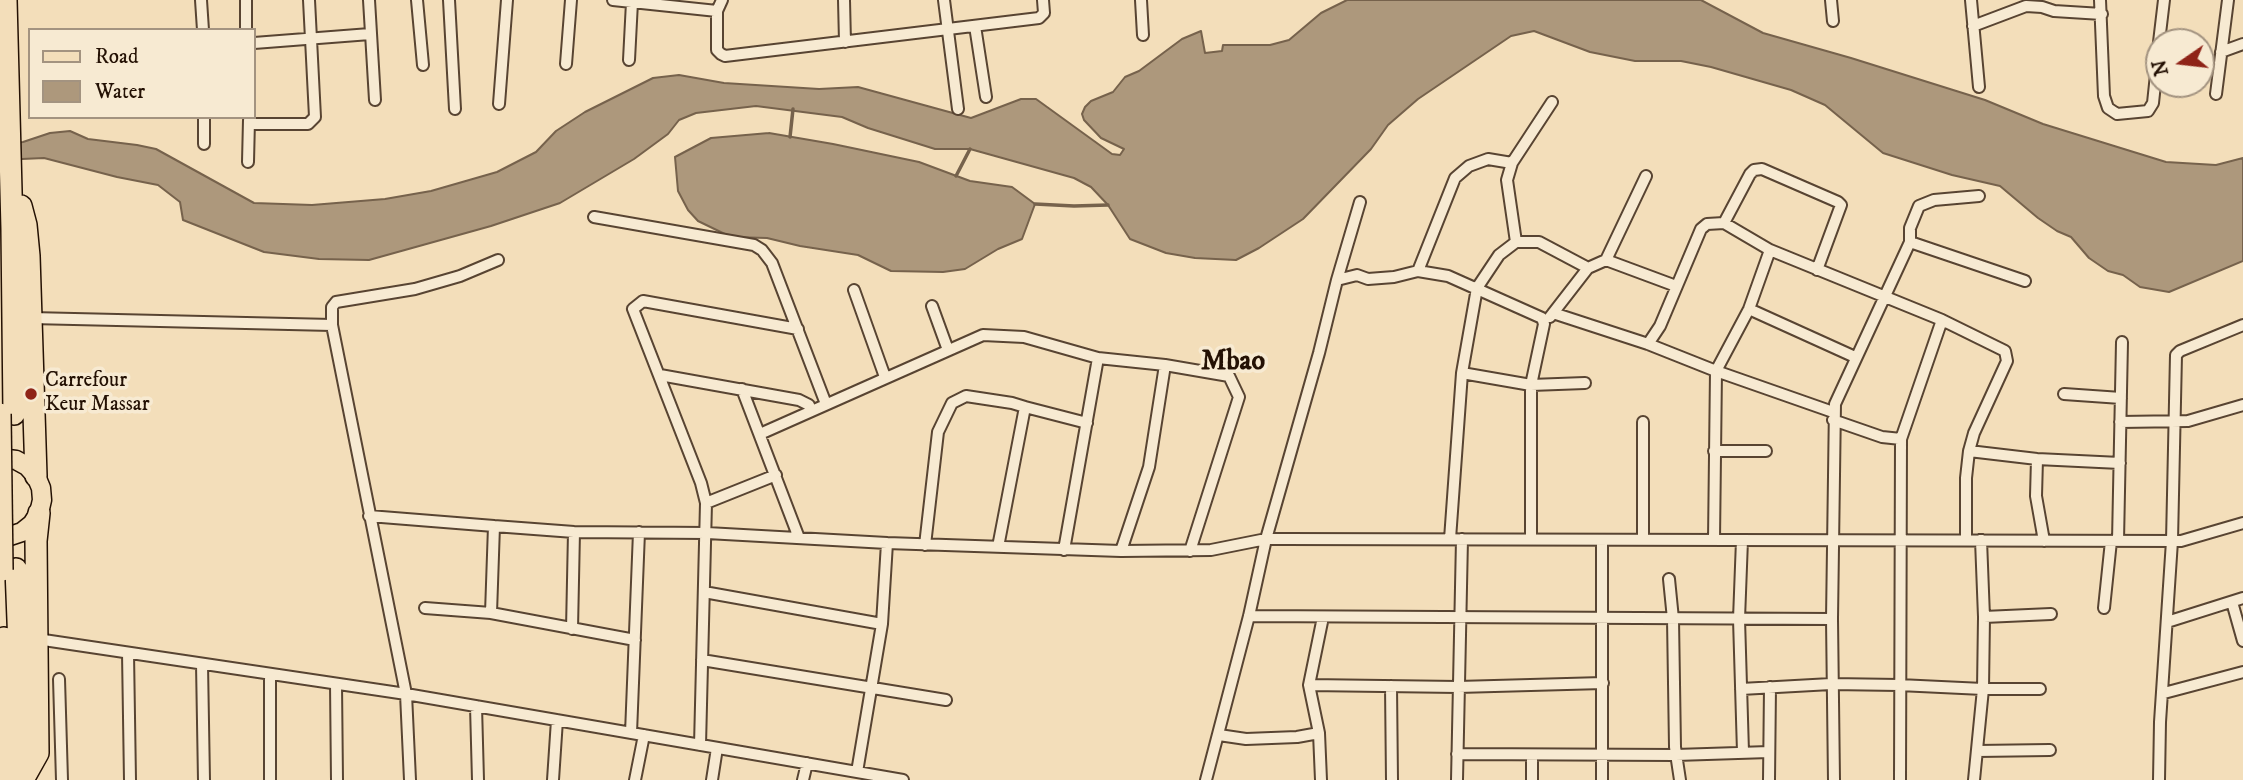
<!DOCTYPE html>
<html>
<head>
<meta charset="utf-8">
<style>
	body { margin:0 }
	#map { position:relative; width:2243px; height:780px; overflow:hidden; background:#f3deba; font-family:"IM FELL DW Pica",serif }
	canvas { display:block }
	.legend { position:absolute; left:28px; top:28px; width:228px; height:91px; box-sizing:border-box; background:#f7ead2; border:2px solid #a39380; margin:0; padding:9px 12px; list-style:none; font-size:21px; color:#241104 }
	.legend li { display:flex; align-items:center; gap:14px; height:35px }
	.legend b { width:35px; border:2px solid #a39380 }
	.north { position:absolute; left:2145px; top:28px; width:70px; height:70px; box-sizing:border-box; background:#f7ead2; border:2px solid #a39380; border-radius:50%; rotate:256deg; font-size:19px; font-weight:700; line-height:28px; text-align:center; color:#241104 }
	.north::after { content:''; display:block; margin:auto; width:24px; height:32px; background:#8f2418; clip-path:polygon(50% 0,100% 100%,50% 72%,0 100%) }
</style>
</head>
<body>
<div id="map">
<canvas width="2243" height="780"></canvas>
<ul class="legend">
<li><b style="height:9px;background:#f3deba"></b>Road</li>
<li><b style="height:19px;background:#ad987c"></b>Water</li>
</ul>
<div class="north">N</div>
</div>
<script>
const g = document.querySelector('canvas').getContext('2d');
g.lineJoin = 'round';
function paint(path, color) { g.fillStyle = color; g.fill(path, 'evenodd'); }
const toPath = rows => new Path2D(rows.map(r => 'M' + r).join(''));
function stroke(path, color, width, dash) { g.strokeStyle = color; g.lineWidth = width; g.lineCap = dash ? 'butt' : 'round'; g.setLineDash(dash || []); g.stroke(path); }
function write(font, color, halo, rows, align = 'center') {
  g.font = font + ' "IM FELL DW Pica",serif'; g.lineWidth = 7; g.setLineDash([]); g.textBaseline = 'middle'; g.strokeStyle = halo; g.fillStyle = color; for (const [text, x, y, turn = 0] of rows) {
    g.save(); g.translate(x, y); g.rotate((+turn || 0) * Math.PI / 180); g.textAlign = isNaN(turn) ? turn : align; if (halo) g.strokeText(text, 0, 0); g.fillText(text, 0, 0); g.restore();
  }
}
const water = toPath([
	[1347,0,1701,0,1763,33,1851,58,1985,100,2043,124,2166,162,2216,165,2243,158,2243,261,2169,292,2140,287,2123,275,2108,271,2089,258,2071,237,2057,231,2038,218,2000,186,1952,175,1883,153,1825,105,1791,90,1711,67,1681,61,1635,61,1590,52,1534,31,1511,36,1418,99,1388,125,1371,149,1303,219,1259,248,1236,260,1195,258,1166,253,1130,239,1108,205,1091,187,1074,178,970,149,935,149,868,128,842,117,756,106,696,113,679,120,668,134,634,159,560,203,491,226,369,260,319,259,264,252,183,220,180,202,158,185,117,177,44,158,0,160,0,144,23,142,50,133,70,131,88,139,137,145,156,149,254,203,312,205,385,199,431,191,497,172,536,152,556,131,585,112,653,78,679,75,724,83,819,89,858,87,971,118,1021,99,1036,99,1112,154,1120,155,1124,149,1101,138,1084,120,1082,114,1085,107,1091,101,1113,92,1125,77,1139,71,1182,39,1201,31,1205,53,1222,51,1223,45,1270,45,1289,40,1321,13,1347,0],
	[769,133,833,144,919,162,970,181,1012,187,1035,204,1022,239,998,249,965,269,943,272,891,271,858,255,800,246,767,238,731,237,698,221,688,210,678,191,675,157,711,138,769,133]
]);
paint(water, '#ad987c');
stroke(water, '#76624c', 2);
stroke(toPath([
	[790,137,793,109],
	[956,176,970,149],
	[1035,204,1074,206,1108,205]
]), '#76624c', 3.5);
const street = toPath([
	[201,0,203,30],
	[246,0,246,30],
	[369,0,375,100],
	[417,0,423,65],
	[449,0,455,109],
	[613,0,717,11,722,0],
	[844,0,845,42],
	[944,0,958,109],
	[1141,0,1143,35],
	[1831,0,1833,21],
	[1971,0,1979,87],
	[2100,0,2104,96,2108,108,2117,114,2148,111,2153,103,2159,46],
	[717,11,717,50,721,54,725,56,1039,18,1044,13,1043,0],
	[975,26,986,97],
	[1973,26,2026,6,2042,7,2054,11,2102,14],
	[2159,42,2164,0],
	[254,43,370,34],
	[2221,52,2243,44],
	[629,60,632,2],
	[566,64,571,0],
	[2216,94,2228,0],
	[499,104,507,0],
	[204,117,204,144],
	[249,124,308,124,315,117,309,0],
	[248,162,249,120],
	[594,217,754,245,762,250,772,263,826,404],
	[1724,223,1750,174,1754,170,1762,169,1838,202,1841,205,1817,270],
	[1516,242,1507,180,1512,163,1552,102],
	[1910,242,2025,281],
	[1606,260,1646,176],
	[1418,271,1455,178,1469,166,1488,159,1512,163],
	[1337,280,1357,275,1368,279,1394,277,1418,271,1448,276,1542,318,1544,324,1531,385,1531,539],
	[854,290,885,377],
	[932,306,948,350],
	[1749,309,1855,357],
	[1553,313,1648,344,1716,371,1833,412],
	[1550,317,1588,268,1606,260,1676,286],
	[31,318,332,325],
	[1648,344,1660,326,1701,229,1707,224,1724,223,1770,250,1942,320,2005,351,2007,361,1974,433,1969,451,1966,478,1966,540],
	[1462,373,1531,385,1585,383],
	[660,375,799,400,809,405,811,411],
	[742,389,799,538],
	[2064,394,2121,398],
	[1025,407,1087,423],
	[1833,420,1882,437,1901,439],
	[2120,422,2188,421,2243,405],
	[760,434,983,335,1024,337,1098,358,1165,365,1229,376,1239,397,1190,551],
	[1714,451,1766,451],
	[1969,451,2037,459,2120,463],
	[2037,459,2036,496,2044,541],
	[706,503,776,475],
	[369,516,494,526],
	[1450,539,1462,373,1477,288,1499,255,1516,242,1539,242,1588,268],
	[1602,540,1602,780],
	[1643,540,1643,422],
	[1714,540,1716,371,1749,309,1770,250],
	[1742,540,1739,619,1743,752],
	[2118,541,2122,342],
	[925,545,938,432,952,403,966,396,1012,403,1025,407,998,547],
	[1064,550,1098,358],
	[1121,551,1149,467,1165,365],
	[1669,579,1673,619,1675,747,1680,780],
	[704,592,882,624],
	[2232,602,2243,641],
	[425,608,491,613,494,526,574,532,707,533,887,543,1121,551,1211,550,1266,539,1284,539,2181,541,2243,523],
	[2104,608,2111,541],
	[491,613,635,640],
	[1249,616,1832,619],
	[1984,617,2051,614],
	[2167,622,2243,598],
	[572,629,574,532],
	[37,639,406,694,903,780],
	[128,653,130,780],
	[702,660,946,700],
	[202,664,204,780],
	[59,679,62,780],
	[336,684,337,780],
	[1309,685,1458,687,1603,683],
	[1391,686,1392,780],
	[1741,689,1831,684,1899,685,1983,689,2040,689],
	[2164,693,2243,672],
	[476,706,478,780],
	[631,733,639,532],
	[1219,735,1246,739,1297,737,1319,733],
	[700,745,706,503,701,483,633,309,643,301,798,329],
	[1977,751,2050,750],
	[1457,754,1676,755,1769,752],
	[1532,755,1532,780],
	[857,772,882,624,887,543],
	[270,780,270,675],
	[410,780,406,694,332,325,332,307,336,302,415,289,460,276,498,260],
	[553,780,557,720],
	[635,780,644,735],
	[712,780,717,748],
	[803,780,807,763],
	[1206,780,1249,616,1266,539,1319,353,1337,280,1360,202],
	[1321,780,1319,733,1309,685,1323,617],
	[1457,780,1462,539],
	[1769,780,1770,687],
	[1834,780,1832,619,1835,404,1910,242,1910,228,1919,206,1934,200,1979,196],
	[1900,780,1901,439,1942,320],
	[1974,780,1983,689,1984,617,1981,540],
	[2159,780,2160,722,2172,541,2176,355,2180,351,2243,325]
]);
const primary = toPath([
	[0,458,16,460,27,466,36,476,41,488,42,500,39,513,32,524,22,532,10,536,0,536]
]);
const highway = toPath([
	[6,0,12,229,14,414],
	[21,206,26,225,29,256,36,476],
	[16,569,24,774],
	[4,638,9,780],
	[24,778,38,753,36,541,39,513]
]);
stroke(street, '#584432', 14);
stroke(primary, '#241104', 21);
stroke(highway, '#241104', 24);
stroke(street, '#f7ead2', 10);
stroke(primary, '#f3deba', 18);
stroke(highway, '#f3deba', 21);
const highwayBridge = toPath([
	[0,414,2,570]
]);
stroke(highwayBridge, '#241104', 24, []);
stroke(highwayBridge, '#f3deba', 21);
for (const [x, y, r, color] of [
	[31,394,7,"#8f2418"]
]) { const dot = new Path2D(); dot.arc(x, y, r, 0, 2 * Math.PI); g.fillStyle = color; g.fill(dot); stroke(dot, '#f7ead2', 2.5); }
write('21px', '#241104', '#f7ead2', [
	["Carrefour",45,382],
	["Keur Massar",45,406]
], 'left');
write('bold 28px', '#241104', '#f7ead2', [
	["Mbao",1233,363]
]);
</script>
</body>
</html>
